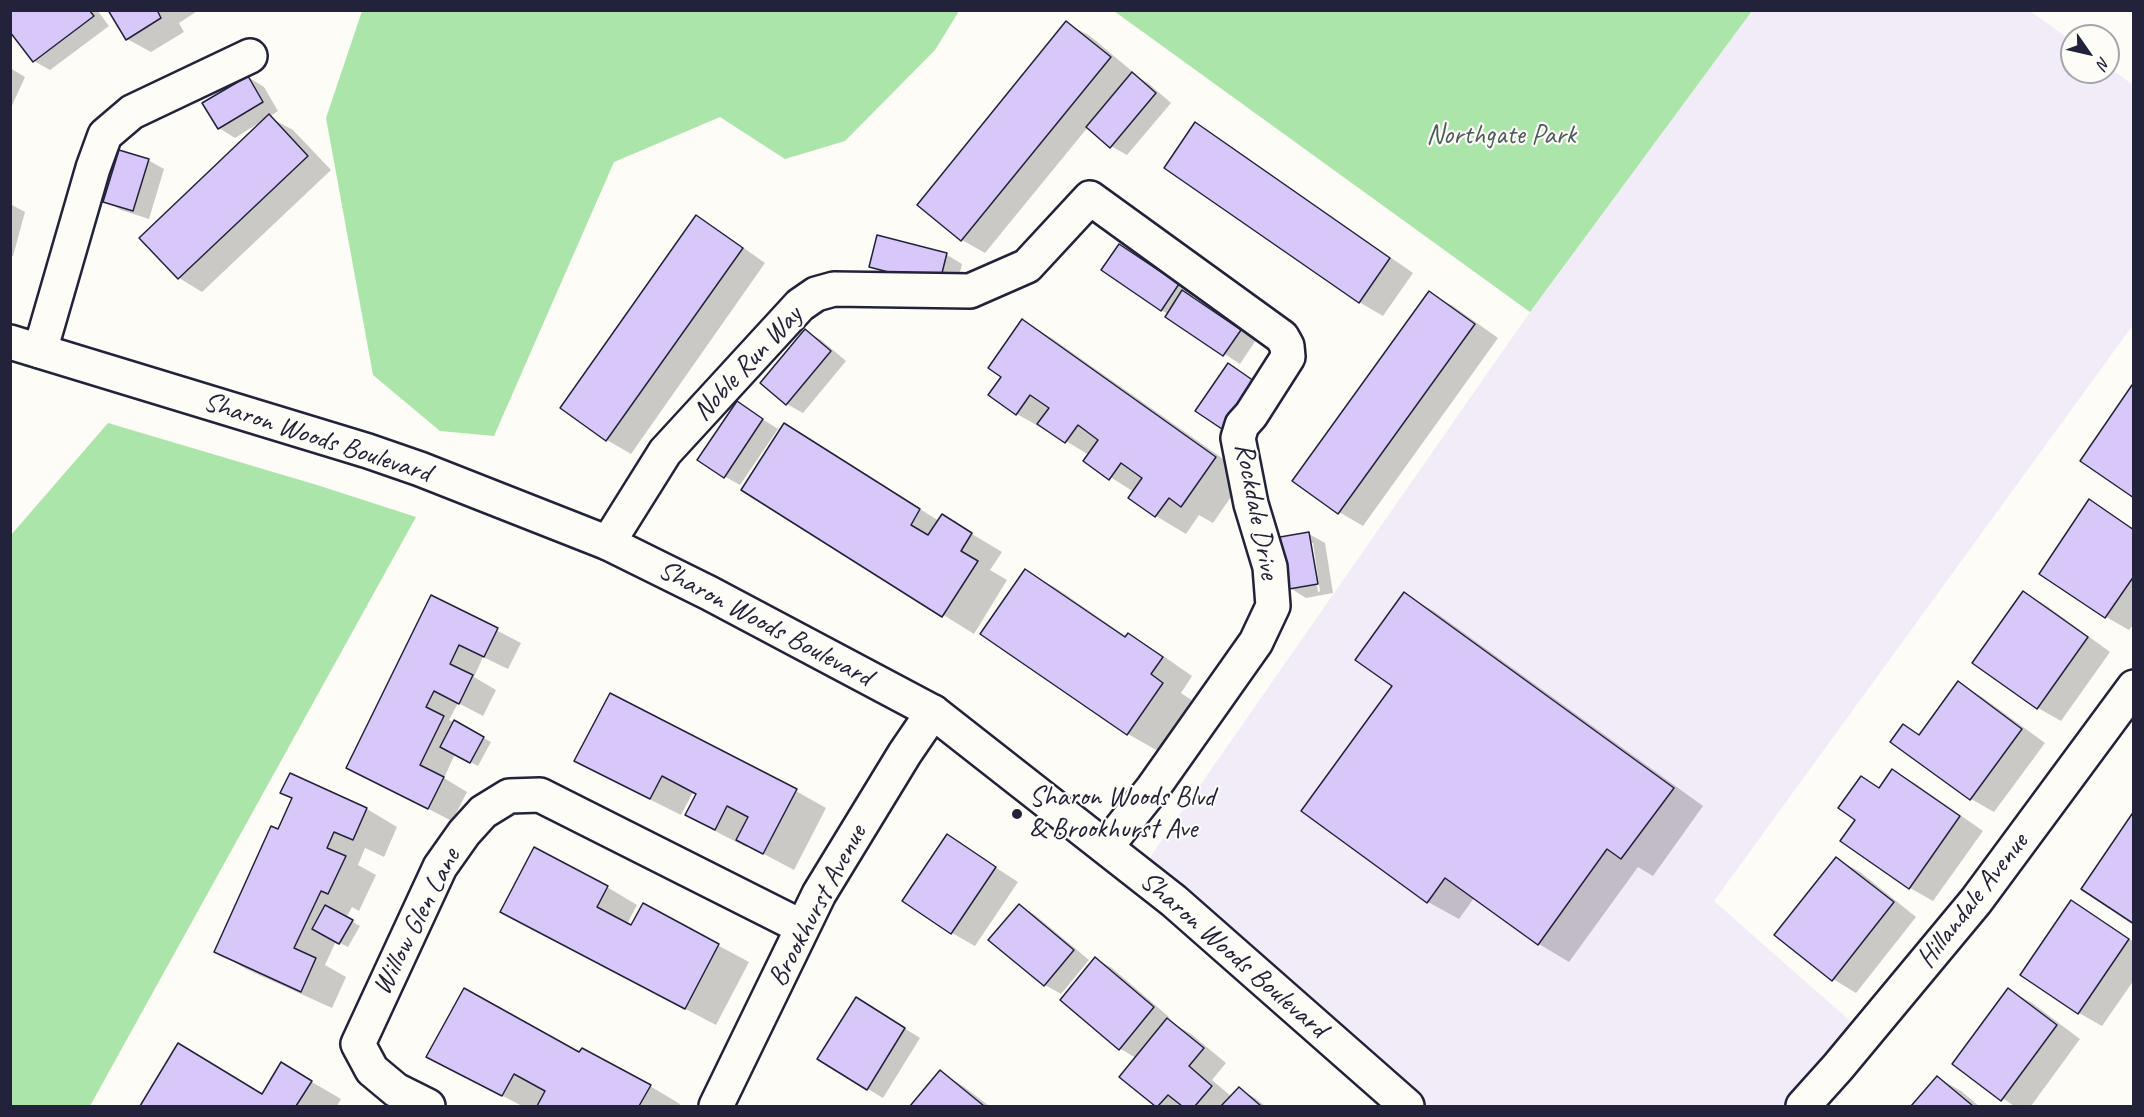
<!DOCTYPE html>
<html>
<head>
<meta charset="utf-8">
<style>
	body { margin:0 }
	#map { position:relative; width:2144px; height:1117px; overflow:hidden; background:#fdfcf7; font-family:Caveat,sans-serif }
	canvas { display:block }
	.frame { position:absolute; inset:0; border:12px solid #22223b; pointer-events:none }
	.north { position:absolute; left:2060px; top:24px; width:60px; height:60px; box-sizing:border-box; background:#fdfcf7; border:2px solid #a5a5ac; border-radius:50%; rotate:124deg; font-size:16px; font-weight:700; line-height:24px; text-align:center; color:#22223b }
	.north::after { content:''; display:block; margin:auto; width:21px; height:27px; background:#22223b; clip-path:polygon(50% 0,100% 100%,50% 72%,0 100%) }
</style>
</head>
<body>
<div id="map">
<canvas width="2144" height="1117"></canvas>
<div class="frame"></div>
<div class="north">N</div>
</div>
<script>
const g = document.querySelector('canvas').getContext('2d');
g.lineJoin = 'round';
function paint(path, color) { g.fillStyle = color; g.fill(path, 'evenodd'); }
const toPath = rows => new Path2D(rows.map(r => 'M' + r).join(''));
function stroke(path, color, width, dash) { g.strokeStyle = color; g.lineWidth = width; g.lineCap = dash ? 'butt' : 'round'; g.setLineDash(dash || []); g.stroke(path); }
function write(font, color, halo, rows, align = 'center') {
  g.font = font + ' Caveat,sans-serif'; g.lineWidth = 4.5; g.setLineDash([]); g.textBaseline = 'middle'; g.strokeStyle = halo; g.fillStyle = color; for (const [text, x, y, turn = 0] of rows) {
    g.save(); g.translate(x, y); g.rotate((+turn || 0) * Math.PI / 180); g.textAlign = isNaN(turn) ? turn : align; if (halo) g.strokeText(text, 0, 0); g.fillText(text, 0, 0); g.restore();
  }
}
paint(toPath([
	[1752,11,2030,11,2072,41,2072,72,2108,72,2108,67,2133,85,2133,325,1714,901,1857,1027,1783,1106,1408,1106,1141,870,1530,312]
]), '#f2ecf8');
paint(toPath([
	[362,11,362,10,959,11,935,50,845,141,785,159,720,117,614,162,494,436,440,431,373,375,326,118],
	[1114,11,1752,11,1530,312],
	[108,423,317,485,416,517,90,1106,11,1106,11,535]
]), '#abe5aa');
paint(toPath([
	[10,10,97,10,109,26,50,70,34,61,10,30],
	[110,10,199,10,179,23,184,32,151,52,127,39],
	[1066,23,1090,36,1133,72,1132,74,1148,83,1171,103,1127,155,1111,146,1088,127,985,253,962,240],
	[10,68,25,77,10,110],
	[248,77,264,87,278,111,269,117,293,130,331,170,202,292,179,278,262,121,235,138,219,128,204,104],
	[1196,124,1219,138,1413,273,1383,316,1359,302],
	[148,160,164,169,149,219,121,210,105,201],
	[10,204,25,212,13,256,10,256],
	[696,217,720,231,765,263,631,454,607,440,562,408],
	[1119,246,1194,294,1192,297,1256,340,1240,364,1167,316,1168,314,1161,310],
	[947,255,962,264,955,293,887,275,871,266],
	[1429,293,1453,306,1498,338,1363,526,1339,512,1295,480],
	[1023,321,1053,339,1246,475,1213,523,1199,515,1186,534,1156,516,1134,492,1085,461,1089,455,1048,430,1047,431,1017,414,1003,377],
	[805,331,821,340,846,361,803,413,787,404,762,383],
	[737,403,778,429,740,485,724,476],
	[815,443,939,521,942,516,1002,552,990,570,1007,580,974,634,743,490],
	[2089,501,2134,529,2134,624,2129,630,2106,617],
	[1309,534,1325,543,1333,593,1306,598,1290,588],
	[1310,543,1313,543,1320,591,1318,592],
	[1026,571,1056,588,1127,637,1129,635,1159,653,1192,676,1181,693,1193,701,1158,751,1128,734,982,634],
	[2023,593,2047,606,2110,652,2061,721,2038,708],
	[1404,594,1435,612,1703,806,1653,876,1638,867,1569,962,1539,944,1474,898,1459,919,1428,902,1303,811,1394,686],
	[432,597,521,643,508,669,483,657,474,677,496,690,483,716,458,703,449,720,491,742,478,766,455,754,444,778,467,792,452,821,348,768],
	[1958,683,1982,697,2045,743,1994,812,1971,799,1892,741,1904,726,1920,736],
	[576,761,796,791,826,808,794,870,747,845,746,847,717,832,687,814,697,795,693,792,681,815,607,778],
	[1893,771,1916,784,1983,831,1933,901,1910,888,1857,820,1861,778,1880,788],
	[290,775,367,809,397,827,384,857,365,848,358,865,376,875,359,911,352,907,346,918,360,926,348,947,336,941,325,965,346,977,332,1008,246,969,216,951,293,799,282,793],
	[947,836,1018,882,975,946,952,933],
	[1837,859,1860,872,1916,917,1856,993,1833,979],
	[607,887,637,905,627,924,632,927,643,905,749,962,716,1025,533,929],
	[2072,902,2134,942,2134,980,2102,1026,2079,1013],
	[1019,905,1035,915,1089,960,1061,994,1045,985],
	[1096,959,1112,968,1169,1017,1167,1020,1191,1034,1226,1063,1212,1080,1232,1097,1239,1089,1255,1098,1265,1106,1157,1106,1121,1077,1136,1058,1119,1048],
	[2008,990,2032,1003,2080,1039,2031,1106,2014,1106,1954,1064],
	[872,1008,920,1038,883,1098,868,1089],
	[178,1045,263,1095,281,1064,341,1099,337,1106,141,1106],
	[580,1054,650,1086,680,1104,679,1106,522,1106,428,1057],
	[940,1072,963,1086,989,1106,912,1106],
	[1938,1078,1961,1091,1979,1106,1913,1106]
]), '#0003');
const building = toPath([
	[10,10,89,10,94,16,33,62,10,32,10,10],
	[108,10,157,10,161,18,126,40,108,10],
	[1066,21,1111,57,961,241,917,205,1066,21],
	[1132,72,1156,93,1110,148,1086,127,1132,72],
	[248,76,263,102,218,129,202,103,248,76],
	[269,114,308,156,178,279,139,238,269,114],
	[1195,122,1390,258,1359,303,1164,168,1195,122],
	[119,150,149,159,133,211,103,202,119,150],
	[696,215,743,248,606,441,560,408,696,215],
	[877,235,947,253,939,285,869,267,877,235],
	[1119,244,1179,284,1161,311,1101,270,1119,244],
	[1182,290,1241,330,1223,356,1165,317,1182,290],
	[1429,291,1475,324,1338,514,1292,481,1429,291],
	[1022,319,1216,457,1181,507,1169,498,1155,517,1128,498,1142,478,1121,463,1109,480,1083,461,1098,440,1078,425,1065,443,1037,424,1049,408,1030,395,1016,415,988,395,1001,377,988,368,1022,319],
	[805,329,831,351,786,405,760,383,805,329],
	[1228,363,1254,381,1222,429,1195,411,1228,363],
	[2132,385,2134,386,2134,498,2080,461,2132,385],
	[737,401,763,419,724,478,697,460,737,401],
	[784,423,920,509,911,525,928,535,942,514,972,533,961,551,978,561,942,617,741,490,784,423],
	[2089,499,2134,530,2134,576,2105,618,2039,574,2089,499],
	[1309,532,1318,584,1289,589,1280,537,1309,532],
	[1025,569,1125,637,1128,633,1163,657,1151,674,1163,683,1127,735,980,634,1025,569],
	[2023,591,2088,637,2037,709,1972,663,2023,591],
	[1404,592,1674,788,1621,859,1607,849,1538,945,1445,878,1427,903,1301,811,1392,686,1355,660,1404,592],
	[431,595,498,628,484,657,459,645,450,664,473,675,459,704,434,691,426,707,444,716,420,765,444,777,428,809,346,768,431,595],
	[1958,681,2022,729,1970,800,1890,742,1903,724,1919,735,1958,681],
	[610,693,797,789,763,854,736,840,748,817,727,806,715,830,685,815,696,794,662,776,650,799,574,761,610,693],
	[454,720,484,737,470,763,440,747,454,720],
	[1892,769,1960,816,1909,889,1840,841,1855,820,1838,808,1861,776,1879,788,1892,769],
	[290,773,367,808,353,840,334,832,327,848,346,856,328,894,321,891,294,948,316,958,301,992,214,952,271,826,278,829,292,798,280,793,290,773],
	[2134,811,2134,924,2081,889,2134,811],
	[947,834,996,867,951,934,902,901,947,834],
	[534,847,608,886,597,907,631,925,643,903,719,944,685,1009,500,912,534,847],
	[1836,857,1894,902,1832,981,1774,935,1836,857],
	[2071,900,2129,939,2078,1014,2020,975,2071,900],
	[1019,904,1074,950,1044,986,988,940,1019,904],
	[325,905,353,920,339,944,312,929,325,905],
	[1095,957,1154,1007,1119,1050,1060,1000,1095,957],
	[464,988,579,1052,582,1048,651,1085,639,1106,537,1106,545,1091,514,1074,502,1096,426,1057,464,988],
	[2008,988,2057,1025,2001,1101,1952,1064,2008,988],
	[856,997,905,1028,867,1090,817,1059,856,997],
	[1167,1018,1204,1048,1189,1066,1212,1086,1195,1106,1182,1106,1168,1095,1158,1106,1155,1106,1119,1077,1167,1018],
	[178,1043,262,1094,281,1062,312,1081,296,1106,140,1106,178,1043],
	[940,1070,984,1106,910,1106,940,1070],
	[1937,1076,1973,1106,1911,1106,1937,1076],
	[1239,1087,1261,1106,1221,1106,1239,1087]
]);
paint(building, '#d8c8fa');
stroke(building, '#22223b', 1.5);
const street = toPath([
	[40,351,93,168,105,135,132,112,250,56],
	[608,543,665,452,800,305,816,294,834,289,970,291,1027,266,1090,198,1282,337,1287,346,1288,357,1251,415,1242,425,1238,438,1251,504,1270,567,1273,606,1256,642,1153,788,1106,847],
	[428,1106,396,1090,372,1070,358,1044,440,867,464,833,483,812,509,796,540,795,802,927],
	[716,1106,819,894,905,753,933,712],
	[1803,1106,1838,1067,1976,901,2134,687]
]);
const secondary = toPath([
	[10,342,368,451,420,469,608,543,709,593,933,712,1174,901,1407,1106]
]);
stroke(street, '#22223b', 38);
stroke(secondary, '#22223b', 38);
stroke(street, '#fdfcf7', 33);
stroke(secondary, '#fdfcf7', 33);
for (const [x, y, r, color] of [
	[1017,814,6,"#22223b"]
]) { const dot = new Path2D(); dot.arc(x, y, r, 0, 2 * Math.PI); g.fillStyle = color; g.fill(dot); stroke(dot, '#fdfcf7', 2); }
write('28px', '#4b5c5c', '#fdfcf7', [
	["Northgate Park",1501,136]
]);
write('28px', '#22223b', '#fdfcf7', [
	["Noble Run Way",748,364,-47],
	["Sharon Woods Boulevard",317,438,18],
	["Rockdale Drive",1256,511,79],
	["Sharon Woods Boulevard",765,624,28],
	["Hillandale Avenue",1973,901,-52],
	["Brookhurst Avenue",818,906,-62],
	["Willow Glen Lane",417,922,-63],
	["Sharon Woods Boulevard",1233,955,41]
]);
write('28px', '#22223b', '#fdfcf7', [
	["Sharon Woods Blvd",1029,798],
	["& Brookhurst Ave",1029,830]
], 'left');
</script>
</body>
</html>
